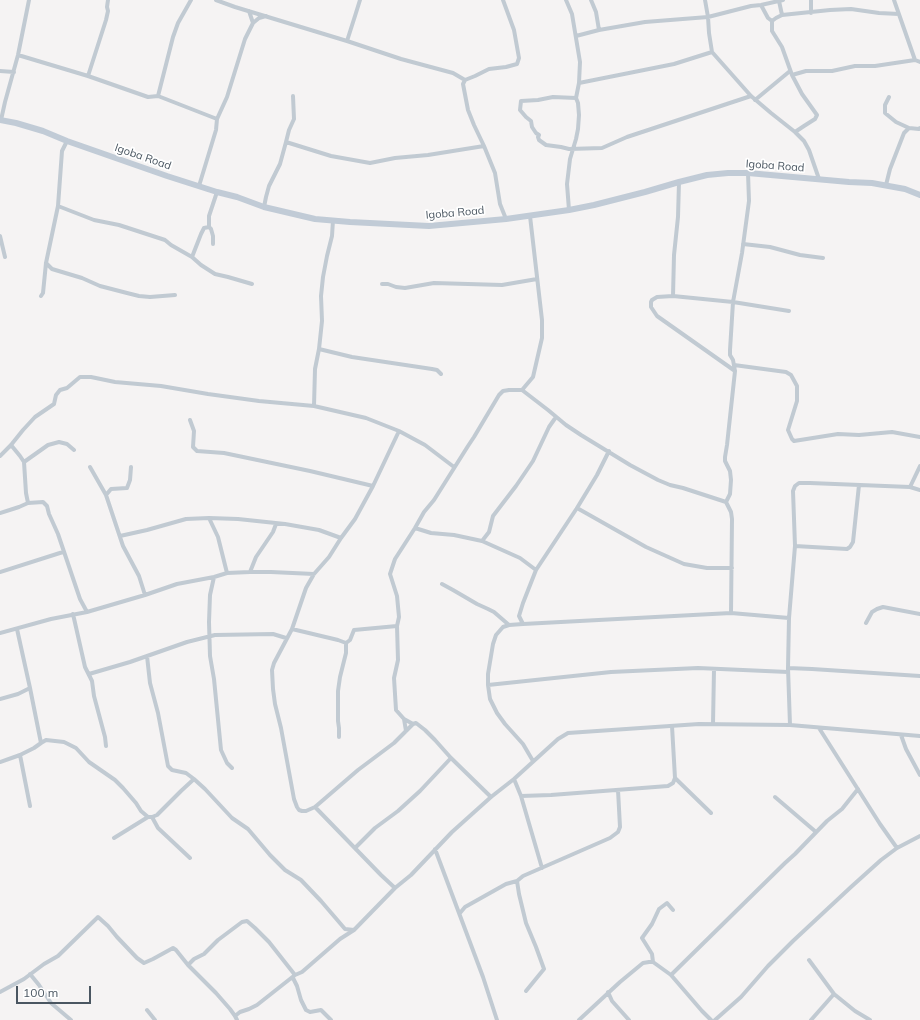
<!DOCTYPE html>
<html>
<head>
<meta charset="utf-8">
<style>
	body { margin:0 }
	#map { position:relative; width:920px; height:1020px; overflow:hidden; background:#f5f3f3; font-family:Mulish,sans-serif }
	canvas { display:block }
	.scale { position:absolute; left:16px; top:986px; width:75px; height:18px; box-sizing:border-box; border:2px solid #4a5661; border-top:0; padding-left:5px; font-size:12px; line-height:14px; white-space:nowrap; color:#4a5661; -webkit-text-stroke:3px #fff; paint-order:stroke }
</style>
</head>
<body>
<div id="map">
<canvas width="920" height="1020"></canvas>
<div class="scale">100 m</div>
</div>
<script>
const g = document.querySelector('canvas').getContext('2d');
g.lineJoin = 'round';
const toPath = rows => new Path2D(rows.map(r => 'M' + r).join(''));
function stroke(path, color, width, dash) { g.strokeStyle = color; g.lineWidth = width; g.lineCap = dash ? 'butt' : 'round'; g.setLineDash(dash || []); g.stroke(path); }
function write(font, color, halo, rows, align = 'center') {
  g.font = font + ' Mulish,sans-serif'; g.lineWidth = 3.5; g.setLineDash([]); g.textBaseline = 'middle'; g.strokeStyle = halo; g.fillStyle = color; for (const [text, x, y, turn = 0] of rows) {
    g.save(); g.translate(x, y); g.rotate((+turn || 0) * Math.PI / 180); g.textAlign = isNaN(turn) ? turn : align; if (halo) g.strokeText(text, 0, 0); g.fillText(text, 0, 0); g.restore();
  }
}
stroke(toPath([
	[216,0,235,7,347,41,401,59,453,73,465,80],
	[503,0,514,30,519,58,517,64,506,67,489,69,475,76,465,80,463,84,468,110,474,125,484,146,495,173,500,204,506,219],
	[566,0,572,14,580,62,579,83,576,98,578,103,579,115,578,129,576,139,570,159,567,184,569,210],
	[591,0,596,12,599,30],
	[705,0,708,17,709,33,712,52,751,96,771,113,795,132,804,141,809,150,819,179],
	[894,0,915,60],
	[779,1,782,15],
	[761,5,768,18,772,21],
	[249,11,253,23],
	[811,13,811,0],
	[576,36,599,30,645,22,708,17,751,6,761,5,783,0],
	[347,41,355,16,360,0],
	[18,55,88,76,148,97,158,96,217,119],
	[0,71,14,72],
	[792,75,806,71,832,71,855,66,875,66,915,60,920,62],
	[88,76,106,20,108,11,107,7,108,0],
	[579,83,674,64,712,52],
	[158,96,173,37,178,23,191,0],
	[889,97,885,105,885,113,896,122,909,128],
	[576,98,553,97,538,100,521,101,520,110,526,117,531,121,532,127,536,133,539,135,538,137,539,140,546,145,561,147,569,149,602,148,627,137,751,96],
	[755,100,790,71],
	[1,120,5,102,18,55,29,0],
	[795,132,804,126,815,119,817,115,802,94,792,75,782,47,772,31,772,21,776,18,782,15,830,10,851,9,879,13,899,14],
	[286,142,331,156,370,163,395,158,428,155,484,146],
	[886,185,890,169,904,133,909,128,919,129,920,128],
	[199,186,216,130,217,119,227,97,245,39,253,23,259,18,266,16],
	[58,206,94,220,119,225,165,240,171,245,192,257,201,265,215,274,228,277,252,284],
	[264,207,266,197,269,186,280,164,286,142,289,130,294,119,293,96],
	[0,236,5,257],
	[213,244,213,236,211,229,209,227,209,216,217,192],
	[743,244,770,247,800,255,823,258],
	[192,257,201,234,204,228,209,227],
	[46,263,52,269,82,278,100,286,127,293,139,296,150,297,175,295],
	[382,284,388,284,396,287,405,288,434,283,502,285,537,279],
	[41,296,43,293,46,263,58,206,62,151,67,141],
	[673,296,674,255,678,217,679,182],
	[319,349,352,357,432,369,437,370,441,374],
	[734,365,786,372,791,375,797,386,797,401,788,430,792,439,794,441,838,434,859,435,892,432,920,437],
	[735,371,657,316,651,307,651,302,652,300,657,297,673,296,733,302,742,253,749,201,748,173],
	[522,390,533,377,542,338,542,320,530,216],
	[314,406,315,369,319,349,322,321,321,296,323,277,327,256,332,236,333,220],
	[190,420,194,431,193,447,197,451,224,453,310,471,373,486],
	[399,431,373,486,355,519,341,538,329,557,314,574,306,588,292,629,274,663,272,670,273,689,275,704,281,728,294,799,297,807,299,810,302,811,306,811,315,807,358,770,394,743,413,724],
	[11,445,20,456,24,462,26,493,28,503],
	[0,456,11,445,23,430,35,417,54,404,56,395,60,390,67,388,80,377,91,377,115,382,161,386,208,394,259,401,314,406,366,418,399,431,425,445,454,467],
	[24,462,48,445,59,442,67,444,74,450],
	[90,467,106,495,123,546,139,576,145,595],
	[910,487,920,466],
	[106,495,111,489,127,488,130,480,131,467],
	[726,502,730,494,731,480,730,471,725,461,725,457,727,445,735,371,733,360,730,355,730,350,733,302,789,311],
	[577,508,646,547,684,564,707,568,732,568],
	[0,513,19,507,28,503,43,502,47,506,49,514,58,534,80,599,87,612],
	[209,518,218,537,227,573],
	[415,528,431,533,454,535,482,541,520,558,536,570],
	[120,536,147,530,186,519,209,518,238,519,285,524,319,530,341,538],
	[482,541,489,532,493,516,516,486,533,461,549,427,556,417],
	[795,546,847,549,850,547,853,542,859,485],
	[0,572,63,552],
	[250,572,256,557,273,532,276,524],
	[214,577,210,595,209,622,210,656,214,679,221,750,227,763,232,768],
	[442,584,453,590,477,604,488,609,494,612,509,625],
	[73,614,85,667,92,681,94,696,105,737,106,746],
	[866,623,872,612,877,609,883,607,920,614],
	[523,624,519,616,523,603,536,570,577,508,597,475,609,451],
	[17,629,30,688,41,743],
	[292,629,338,640,346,643,346,653,340,677,338,691,338,721,339,728,339,737],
	[0,633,51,619,87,612,145,595,177,584,214,577,227,573,250,572,271,572,314,574],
	[346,643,350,640,354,630,397,626],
	[147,656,150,683,158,713,168,766,172,770,186,773,194,779,205,789,232,818,248,829,270,855,285,870,301,880,321,901,345,929,354,930],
	[788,668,812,669,920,676],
	[89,674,130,662,187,642,215,635,273,634,286,638],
	[488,685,611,672,698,668,788,672],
	[0,699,18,694,30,688],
	[404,719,406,731],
	[713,724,714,669],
	[790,725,788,668,789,618,795,546,793,491,795,486,799,483,810,483,910,487,920,490],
	[819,728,880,824,897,848],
	[901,735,906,749,920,775],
	[20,755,30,806],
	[533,761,523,744,505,724,497,713,490,699,488,685,488,674,493,644,496,635,503,627,509,625,523,624,731,613,789,618],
	[0,762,20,755,34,748,41,743,46,740,64,742,76,748,89,762,115,780,123,788,136,803,141,811,148,817],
	[675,778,711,813],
	[514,779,521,796,542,868],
	[521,796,551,795,668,786,673,783,675,778,672,726],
	[491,797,451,758,435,740,425,730,416,723,413,724,404,719,396,710,394,678,398,660,397,626,399,617,397,596,390,574,395,559,415,528,424,512,434,500,468,446,474,437,499,395,503,391,509,390,522,390,548,410,566,425,581,435,630,465,658,480,670,485,683,488,726,502,731,512,732,519,731,613],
	[775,797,816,832],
	[315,807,381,875,395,888],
	[152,817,158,828,190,858],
	[114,838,148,817,152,817,157,815,181,791,194,779],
	[355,848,375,828,398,811,420,791,451,758],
	[435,849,483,977,497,1020],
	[517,881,519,894,526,923,536,947,544,969,526,991],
	[460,913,465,907,506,884,517,881,523,876,610,838,618,832,620,827,618,790],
	[809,960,834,994],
	[653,962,652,954,642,938,652,924,659,909,667,903,673,910],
	[188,965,194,959,204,954,218,940,242,922,247,921,255,928,269,942,295,975],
	[30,974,39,985,51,1003,71,1020],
	[671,975,785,863,795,854,827,821,842,809,858,789],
	[293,978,297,986,301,1000,306,1010,310,1012,321,1010,331,1020],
	[0,992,24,979,44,964,58,956,98,917,108,926,117,937,137,958,144,963,153,959,173,948,176,950,188,965,216,993,230,1009,235,1016],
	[608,992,612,1001,629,1020],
	[147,1010,155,1020],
	[237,1020,235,1016,240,1012,249,1009,257,1005,295,975,302,972,340,939,354,930,395,888,411,875,452,832,491,797,514,779,558,739,568,733,699,724,790,725,920,736],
	[579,1020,620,982,643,963,649,962,653,962,671,975,702,1011,711,1020],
	[715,1020,741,997,768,966,793,941,851,887,881,860,897,848,920,836],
	[811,1020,834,994,855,1011,870,1020]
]), '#c1cad2', 4);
stroke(toPath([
	[0,120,16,123,43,131,67,141,167,176,217,192,237,197,264,207,315,219,350,222,429,226,506,219,569,210,594,205,645,192,679,182,707,175,728,173,748,173,849,182,872,183,905,189,920,195]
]), '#c1cbd6', 6);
write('11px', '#4a5661', '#fff', [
	["Igoba Road",143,157,19],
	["Igoba Road",775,166,4],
	["Igoba Road",455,213,-5]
]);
</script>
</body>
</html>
